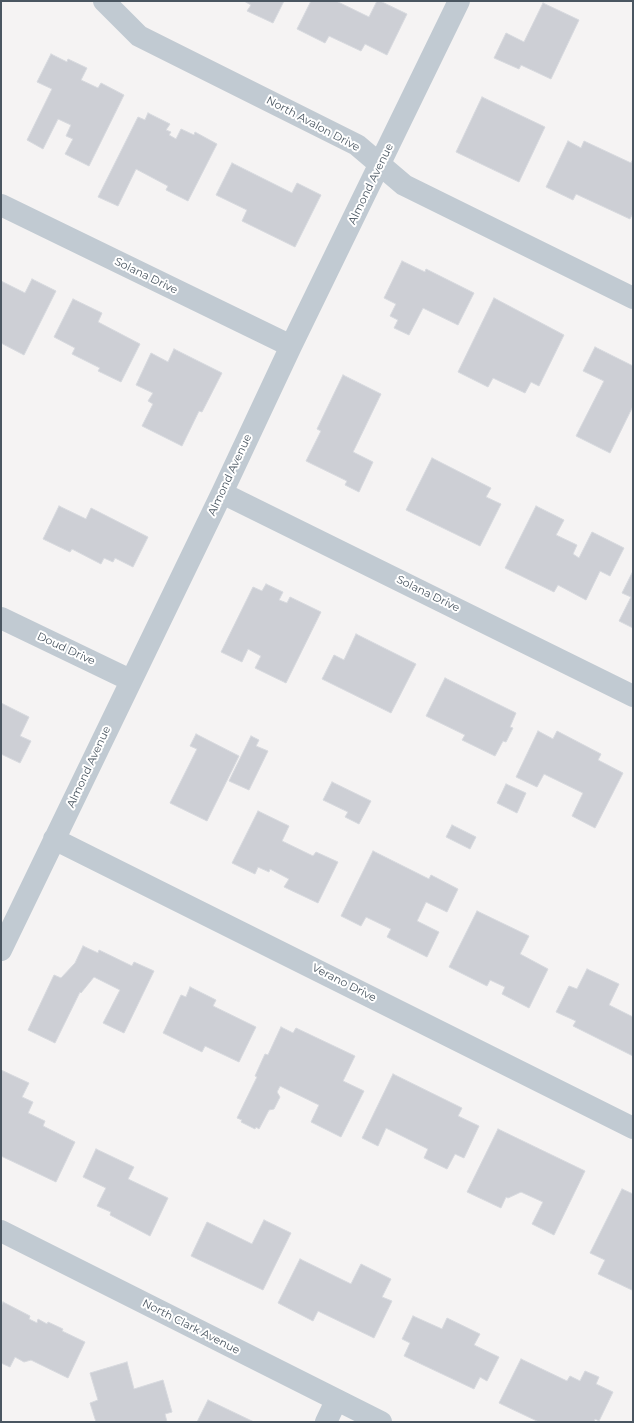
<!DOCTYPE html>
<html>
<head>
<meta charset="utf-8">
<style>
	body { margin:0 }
	#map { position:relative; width:634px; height:1423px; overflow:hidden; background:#f5f3f3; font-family:Montserrat,sans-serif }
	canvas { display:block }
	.frame { position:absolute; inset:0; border:2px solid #4a5661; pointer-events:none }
</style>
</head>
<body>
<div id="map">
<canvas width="634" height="1423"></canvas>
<div class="frame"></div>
</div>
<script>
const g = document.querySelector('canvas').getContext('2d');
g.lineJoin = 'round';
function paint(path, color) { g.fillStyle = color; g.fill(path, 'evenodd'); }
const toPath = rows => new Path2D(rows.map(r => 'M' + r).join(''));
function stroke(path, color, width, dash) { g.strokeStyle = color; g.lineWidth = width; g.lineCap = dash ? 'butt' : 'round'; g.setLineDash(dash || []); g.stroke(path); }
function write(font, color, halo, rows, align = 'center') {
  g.font = font + ' Montserrat,sans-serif'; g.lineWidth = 4; g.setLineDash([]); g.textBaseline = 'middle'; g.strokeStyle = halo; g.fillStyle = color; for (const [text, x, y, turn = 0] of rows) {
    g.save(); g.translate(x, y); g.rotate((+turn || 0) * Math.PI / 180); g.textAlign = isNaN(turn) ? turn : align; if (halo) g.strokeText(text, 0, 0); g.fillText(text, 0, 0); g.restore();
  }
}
const building = toPath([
	[244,1,284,1,273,23,247,11,251,5,244,1],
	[311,1,336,1,369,17,377,1,380,1,407,14,387,55,365,44,361,51,329,36,325,43,297,29,311,1],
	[543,3,579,20,551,79,521,65,519,69,494,58,506,33,524,42,543,3],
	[51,54,67,62,68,59,87,68,81,80,98,88,101,83,124,95,89,166,65,154,73,139,66,136,71,125,58,119,43,149,27,140,52,89,37,82,51,54],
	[482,97,545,127,519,182,456,152,482,97],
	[148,113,170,124,166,130,171,132,169,135,176,139,181,129,194,135,195,132,217,144,188,201,166,190,168,186,136,169,118,206,98,197,138,117,145,120,148,113],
	[568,141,581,148,584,141,631,163,633,159,633,213,630,219,576,194,573,200,546,187,568,141],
	[232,163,292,193,297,183,321,195,295,247,242,221,247,210,216,195,232,163],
	[402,261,425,272,426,269,474,293,458,325,423,308,409,335,394,328,398,320,390,316,396,304,384,298,402,261],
	[32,279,56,291,24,355,1,343,1,281,25,293,32,279],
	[494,298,564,335,539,386,531,382,525,393,493,378,488,387,458,372,494,298],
	[73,299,102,313,98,322,140,344,121,382,98,371,100,368,72,354,75,348,54,337,73,299],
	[595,347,633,366,633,406,610,453,576,436,604,381,583,371,595,347],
	[174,349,222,373,202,412,199,411,182,446,142,426,153,404,148,401,153,393,136,385,151,353,168,362,174,349],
	[343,375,381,394,353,452,373,462,359,492,345,485,347,481,306,461,321,431,317,429,343,375],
	[432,458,491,488,486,497,501,504,480,546,406,510,432,458],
	[59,506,86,519,91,508,148,537,133,567,115,558,113,562,104,558,101,564,72,549,70,552,43,539,59,506],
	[536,506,564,520,556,535,577,545,573,554,579,558,592,532,624,548,610,576,600,571,586,600,558,585,554,592,505,568,536,506],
	[633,571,633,628,619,621,631,597,622,593,633,571],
	[266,584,283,592,279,600,287,603,290,597,321,612,286,683,255,668,261,656,248,649,242,662,221,652,253,587,262,591,266,584],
	[356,634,416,664,391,713,322,679,334,655,344,660,356,634],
	[445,678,516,713,510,727,513,728,506,742,503,741,495,756,462,740,465,735,426,716,445,678],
	[1,703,29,717,20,736,31,741,20,763,1,754,1,703],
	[538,731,553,739,557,731,601,754,598,760,623,773,595,828,572,816,583,793,544,774,537,787,516,777,538,731],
	[196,734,239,756,207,821,170,803,197,749,190,746,196,734],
	[251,736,259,740,256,746,268,751,249,790,229,781,251,736],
	[332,782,371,801,359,824,345,817,348,812,323,800,332,782],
	[506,784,526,793,517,813,497,803,506,784],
	[258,811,289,826,282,841,313,856,316,852,338,862,318,903,284,887,289,879,270,869,269,872,258,867,255,874,232,863,258,811],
	[452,825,476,837,470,849,446,837,452,825],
	[373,851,429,879,431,875,458,889,447,912,426,902,417,921,439,932,427,957,387,937,391,929,366,917,361,926,341,916,373,851],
	[477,911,529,936,520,954,548,969,529,1008,502,994,505,987,490,980,487,986,449,967,477,911],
	[83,946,98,953,99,950,132,966,134,962,154,971,124,1033,103,1023,120,990,94,977,81,993,80,992,55,1043,28,1030,54,975,61,978,75,963,83,946],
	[587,969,619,984,609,1005,633,1017,633,1056,573,1026,576,1021,556,1012,569,986,577,989,587,969],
	[190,987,216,1000,213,1006,256,1027,239,1062,205,1046,202,1052,163,1033,181,995,186,997,190,987],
	[281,1027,293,1033,296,1028,355,1056,343,1081,364,1091,341,1137,311,1122,319,1105,280,1086,277,1092,280,1097,274,1109,269,1110,259,1129,256,1127,255,1129,241,1122,242,1120,237,1118,257,1077,255,1076,265,1054,268,1055,281,1027],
	[1,1070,29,1083,22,1097,33,1102,28,1113,45,1121,43,1126,75,1142,56,1182,1,1156,1,1070],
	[393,1074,462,1108,458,1116,479,1126,464,1158,455,1154,447,1169,424,1158,428,1149,386,1128,378,1146,362,1138,393,1074],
	[498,1129,585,1171,554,1235,532,1224,543,1202,521,1192,508,1198,506,1197,501,1208,467,1192,498,1129],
	[96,1149,134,1167,128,1179,168,1198,150,1236,110,1215,111,1212,97,1206,106,1188,83,1177,96,1149],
	[622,1189,633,1194,632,1290,598,1274,605,1260,590,1253,622,1189],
	[264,1220,291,1233,263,1290,191,1256,207,1222,252,1244,264,1220],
	[300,1259,351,1284,361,1264,391,1279,382,1297,392,1301,374,1338,318,1311,313,1321,278,1303,300,1259],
	[3,1302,30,1316,29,1319,37,1323,38,1319,47,1324,48,1322,63,1329,62,1331,85,1342,68,1378,31,1360,24,1362,15,1357,10,1367,1,1363,1,1307,3,1302],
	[413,1316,442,1329,447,1318,480,1334,474,1345,499,1357,487,1381,480,1377,474,1389,404,1356,410,1343,402,1339,413,1316],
	[521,1359,567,1381,570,1376,580,1381,585,1371,599,1377,596,1384,613,1392,599,1421,595,1419,594,1422,539,1422,499,1403,521,1359],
	[127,1362,134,1389,163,1380,172,1412,165,1414,167,1422,96,1422,90,1403,98,1400,90,1373,127,1362],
	[208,1400,254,1422,197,1422,208,1400]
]);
paint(building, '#cdcfd5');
stroke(building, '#d7d9de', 1);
stroke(toPath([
	[104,1,139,36,357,145,404,185,633,298],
	[1,205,291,346],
	[222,493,633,696],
	[1,618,130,680],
	[54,839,633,1128],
	[1,950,222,493,291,346,459,1],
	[1,1231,381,1422],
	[326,1422,336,1401]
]), '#c1cad2', 22);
write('11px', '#4a5661', '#fff', [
	["North Avalon Drive",313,124,28],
	["Almond Avenue",371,184,-64],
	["Solana Drive",146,276,26],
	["Almond Avenue",230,475,-65],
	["Solana Drive",428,594,26],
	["Doud Drive",66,649,25],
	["Almond Avenue",89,767,-65],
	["Verano Drive",344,983,27],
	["North Clark Avenue",191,1327,27]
]);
</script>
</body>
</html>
